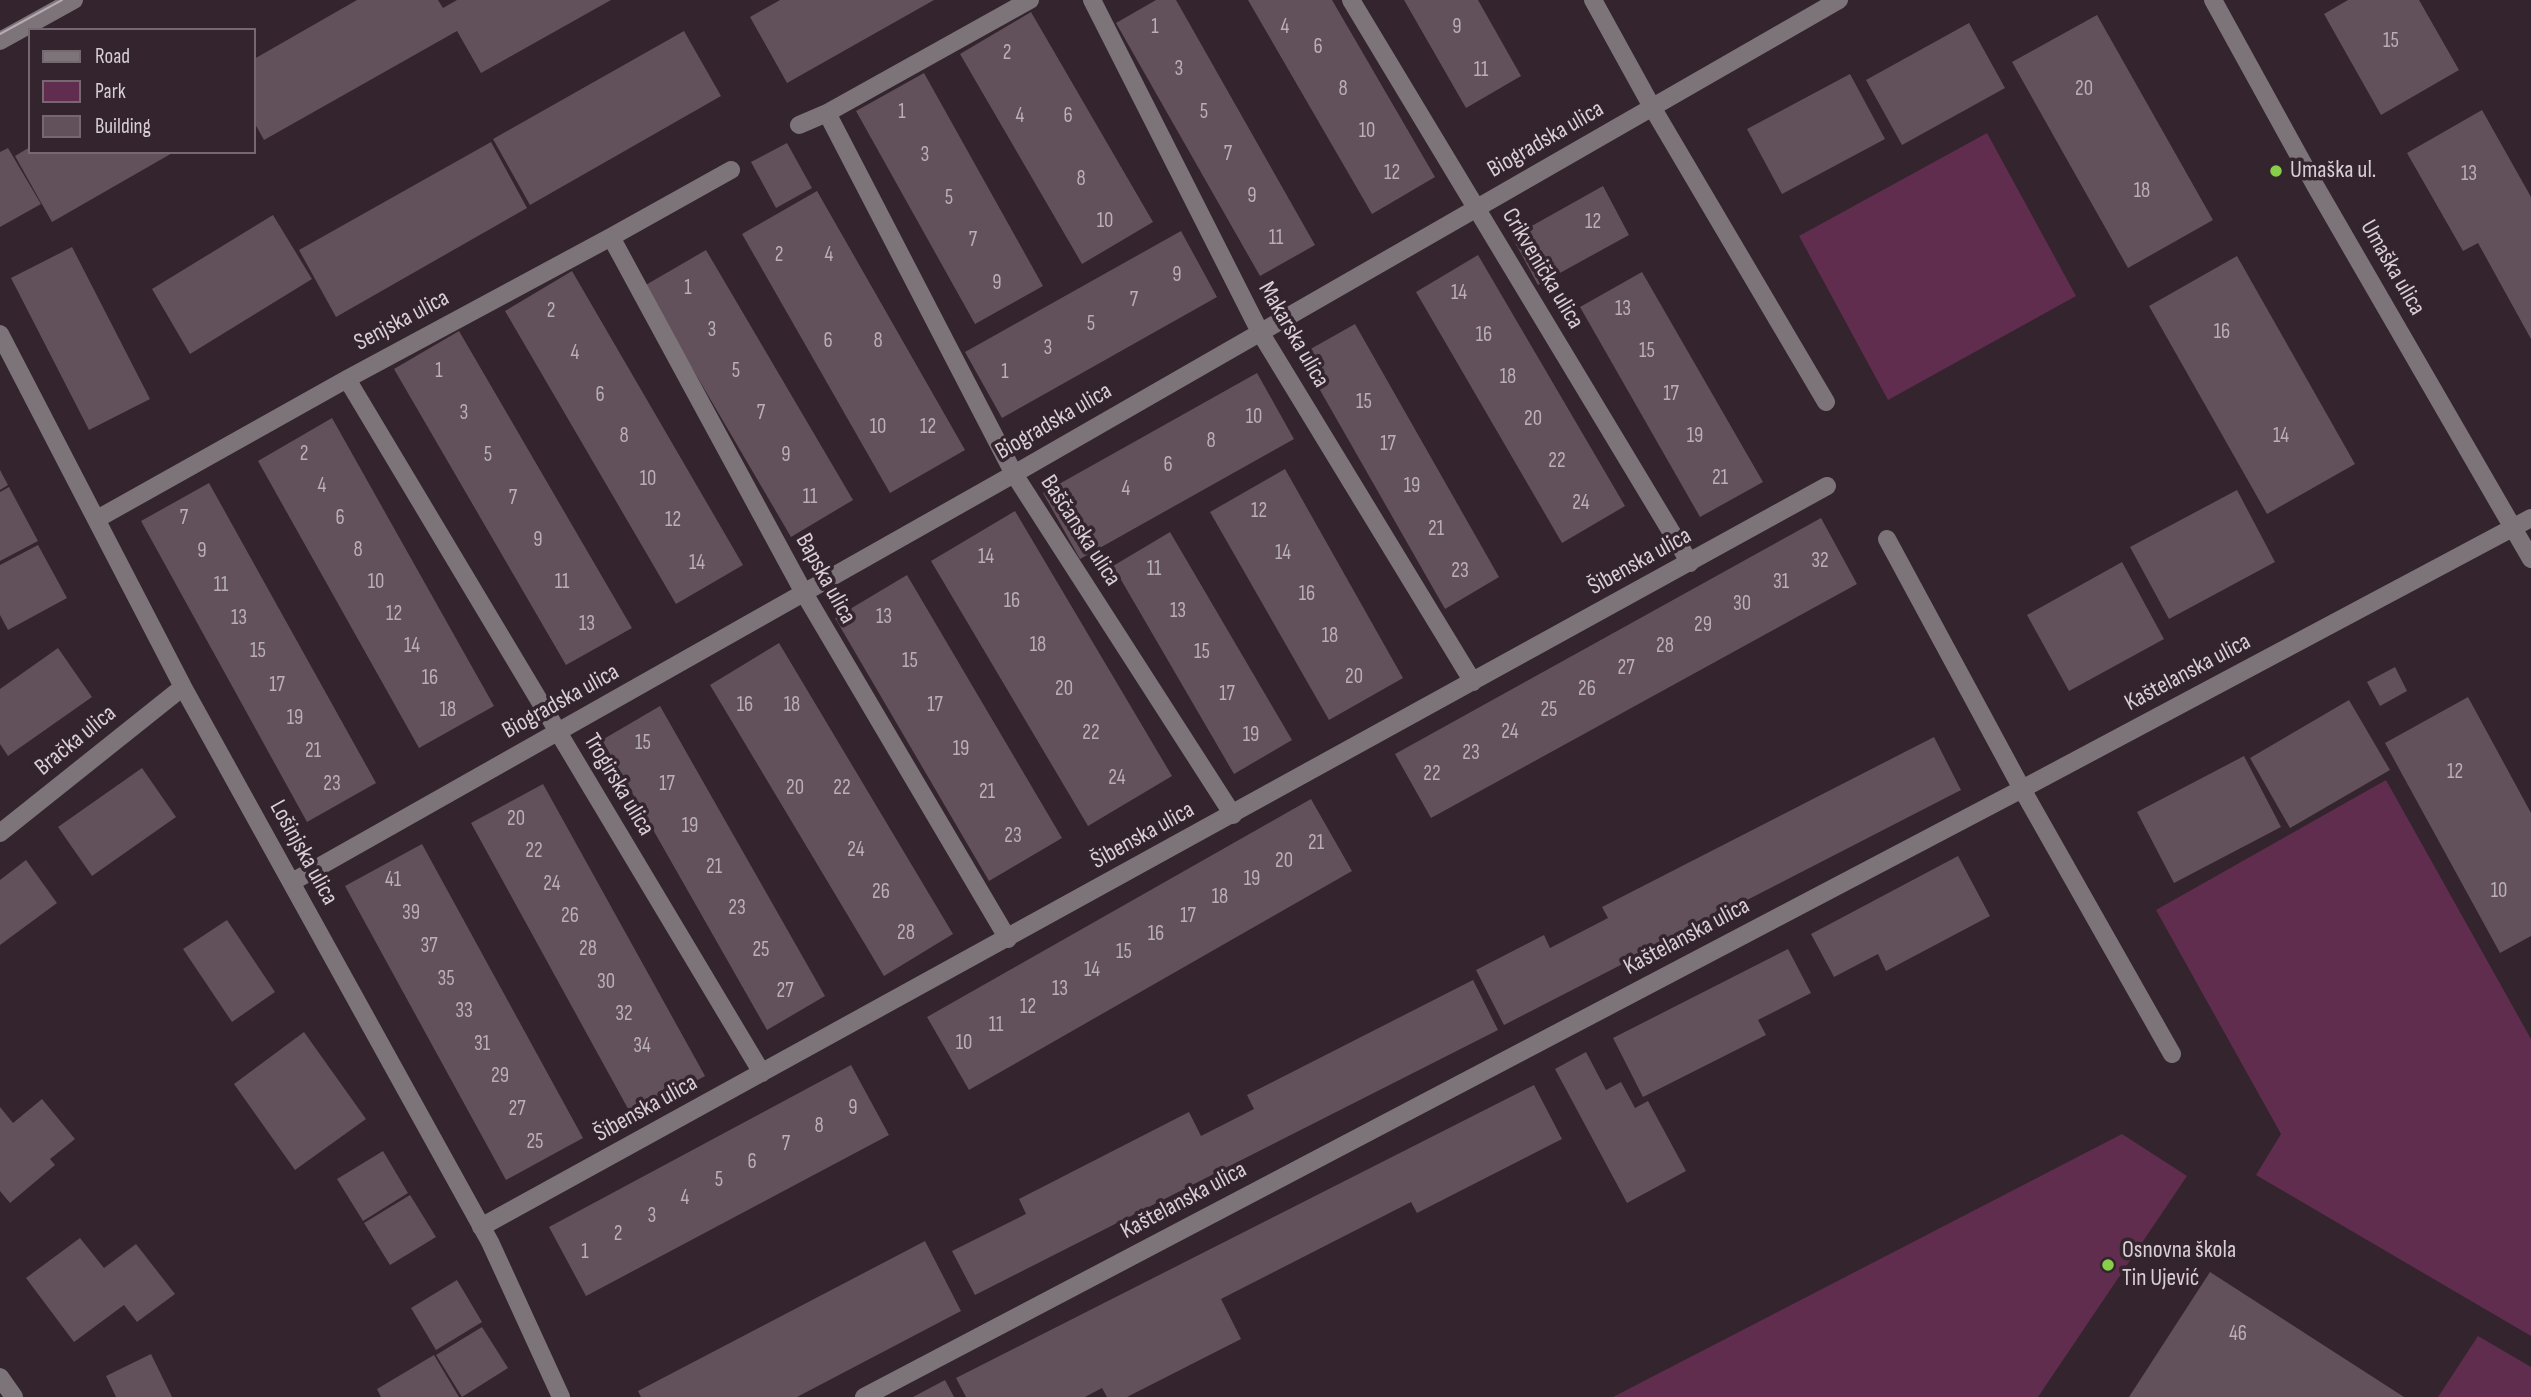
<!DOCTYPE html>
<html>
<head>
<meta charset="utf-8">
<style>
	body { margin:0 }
	#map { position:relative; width:2531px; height:1397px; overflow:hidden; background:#33242d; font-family:"Sofia Sans Condensed",sans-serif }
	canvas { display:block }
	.legend { position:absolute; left:28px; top:28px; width:228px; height:126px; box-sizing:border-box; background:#33242d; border:2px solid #756870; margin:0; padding:9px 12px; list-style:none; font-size:21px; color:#d8ced4 }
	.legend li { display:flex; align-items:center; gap:14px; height:35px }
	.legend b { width:35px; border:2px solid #756870 }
</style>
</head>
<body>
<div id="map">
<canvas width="2531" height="1397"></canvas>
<ul class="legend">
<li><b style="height:9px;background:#7d7479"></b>Road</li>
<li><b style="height:19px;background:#602d4e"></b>Park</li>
<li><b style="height:19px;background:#62515b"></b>Building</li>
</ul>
</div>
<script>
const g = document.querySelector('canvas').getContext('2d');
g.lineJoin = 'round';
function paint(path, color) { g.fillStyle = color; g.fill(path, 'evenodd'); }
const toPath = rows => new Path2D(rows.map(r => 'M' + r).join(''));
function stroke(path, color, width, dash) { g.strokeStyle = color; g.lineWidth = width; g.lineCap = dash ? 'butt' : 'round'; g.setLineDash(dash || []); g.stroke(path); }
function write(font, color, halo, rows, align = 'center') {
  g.font = font + ' "Sofia Sans Condensed",sans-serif'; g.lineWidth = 7; g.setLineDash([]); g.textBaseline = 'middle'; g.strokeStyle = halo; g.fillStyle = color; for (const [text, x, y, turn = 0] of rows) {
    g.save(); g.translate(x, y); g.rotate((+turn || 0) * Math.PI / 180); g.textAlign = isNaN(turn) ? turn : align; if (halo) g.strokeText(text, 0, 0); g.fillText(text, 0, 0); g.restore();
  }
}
paint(toPath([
	[1987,133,2076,296,1888,400,1799,236],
	[2386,780,2531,1039,2531,1336,2256,1175,2281,1134,2156,910],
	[2122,1134,2187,1176,2038,1397,1613,1397],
	[2478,1336,2531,1367,2531,1397,2438,1397]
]), '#602d4e');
paint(toPath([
	[357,0,438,0,443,8,457,0,611,0,481,73,457,31,264,140,254,122,254,59],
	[780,0,934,0,787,83,750,17],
	[1156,0,1176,0,1315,245,1260,276,1116,23],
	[1248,0,1332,0,1435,177,1372,214],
	[1404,0,1478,0,1521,76,1466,108],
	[2348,0,2419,0,2459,70,2381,115,2324,14],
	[1031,12,1153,222,1082,264,960,54],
	[2097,15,2213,220,2128,268,2012,62],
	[1969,23,2005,88,1902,145,1866,80],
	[684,31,721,96,530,205,493,139],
	[924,73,1043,286,975,324,856,111],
	[1850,74,1885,139,1782,194,1747,129],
	[2482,110,2531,197,2531,339,2478,243,2463,251,2407,153],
	[491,142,527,208,336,317,299,250],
	[787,143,812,188,776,208,751,162],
	[30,147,30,152,174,152,52,222,15,156],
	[8,148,41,204,0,227,0,152],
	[1603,186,1629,235,1538,285,1512,237],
	[817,191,965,450,890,493,742,234],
	[273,215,312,279,190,354,152,289],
	[1181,231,1217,297,1002,418,965,352],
	[72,247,150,399,89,430,11,278],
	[706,250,853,500,791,537,644,286],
	[1478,255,1625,506,1562,543,1416,292],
	[2237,256,2355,464,2267,514,2149,306],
	[572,271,743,565,676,604,505,311],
	[1642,272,1763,482,1700,517,1580,307],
	[1355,324,1499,577,1445,609,1300,355],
	[459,331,632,628,566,665,394,369],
	[1257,373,1294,439,1080,559,1043,493],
	[332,418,494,706,419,748,258,461],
	[1285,469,1403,678,1329,720,1210,512],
	[0,470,8,485,0,490],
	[209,483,376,783,307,822,141,521],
	[9,487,38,541,0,561,0,492],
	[2237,490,2275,562,2169,619,2130,547],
	[1015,511,1172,776,1088,826,931,561],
	[1821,518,1857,584,1431,818,1395,754],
	[1170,532,1292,740,1234,774,1113,566],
	[38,545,67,598,8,630,0,615,0,565],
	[2122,562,2164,639,2069,691,2027,615],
	[907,575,1062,838,989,881,835,618],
	[779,643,953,934,884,976,710,685],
	[58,648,92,697,8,756,0,744,0,689],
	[2395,667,2407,691,2380,706,2367,682],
	[2468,697,2531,813,2531,936,2500,953,2385,743],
	[2349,700,2390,770,2290,828,2250,758],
	[660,706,825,996,767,1030,602,740],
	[1934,737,1961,790,1504,1025,1476,970,1544,935,1550,948,1608,918,1602,907],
	[2244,756,2281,827,2174,883,2137,812],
	[142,768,176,817,92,876,58,827],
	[543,784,705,1076,632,1116,471,823],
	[1311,799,1352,871,969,1090,927,1017],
	[422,844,583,1138,506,1180,345,886],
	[1958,856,1990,916,1886,971,1878,954,1834,977,1811,934],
	[26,860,57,903,0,945,0,880],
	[227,920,275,992,232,1022,183,949],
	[1788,949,1811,993,1758,1020,1766,1035,1643,1097,1613,1038],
	[1473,980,1498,1030,975,1295,952,1251,1026,1214,1019,1199,1189,1112,1201,1136,1254,1109,1247,1095],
	[304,1032,366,1119,295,1170,234,1084],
	[1586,1052,1606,1090,1621,1082,1635,1108,1648,1101,1686,1171,1627,1203,1555,1069],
	[851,1065,889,1135,586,1296,549,1227],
	[1534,1085,1562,1139,1417,1213,1411,1202,1221,1299,1241,1339,1127,1397,1107,1397,1102,1388,1085,1397,966,1397,956,1378],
	[42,1099,75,1139,50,1159,55,1165,10,1203,0,1191,0,1107,13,1123],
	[383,1151,408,1193,363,1221,337,1179],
	[410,1195,436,1237,390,1265,364,1223],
	[80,1238,104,1268,136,1244,175,1294,137,1322,124,1305,74,1342,26,1278],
	[925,1241,961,1311,797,1397,641,1397,638,1391],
	[2210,1272,2404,1397,2129,1397],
	[457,1280,482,1322,436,1350,411,1308],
	[482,1327,508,1368,462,1397,436,1355],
	[151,1354,172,1397,116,1397,106,1376],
	[434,1355,459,1397,381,1397,377,1389],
	[945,1380,954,1397,913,1397]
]), '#62515b');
stroke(toPath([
	[1092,0,1260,332,1473,682],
	[1351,0,1690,563],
	[1593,0,1652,107,1826,402],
	[2213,0,2316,187,2531,559],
	[0,41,74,0],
	[827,113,1014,474,1233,815],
	[799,125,827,113,1030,0],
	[611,237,804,593,1008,939],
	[0,334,183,687,490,1242,561,1397],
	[347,379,762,1073],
	[97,519,347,379,611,237,731,170],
	[1887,539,2022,789,2172,1054],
	[0,833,183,687],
	[292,882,1014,474,1839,0],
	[481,1227,1827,486],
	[0,1377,14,1397],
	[864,1397,2022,789,2531,518]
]), '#7d7479', 18);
stroke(toPath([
	[0,34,62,0]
]), '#b5aab1', 2);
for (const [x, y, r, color] of [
	[2276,171,7,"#88cf49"],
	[2108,1265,7,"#88cf49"]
]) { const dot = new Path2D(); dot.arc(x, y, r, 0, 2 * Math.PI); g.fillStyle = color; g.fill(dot); stroke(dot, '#33242d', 2.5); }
write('21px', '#baafb6', null, [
	["1",1155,28],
	["4",1285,28],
	["9",1457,28],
	["15",2391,42],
	["6",1318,48],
	["2",1007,54],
	["3",1179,70],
	["11",1481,71],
	["8",1343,90],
	["20",2084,90],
	["1",902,113],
	["5",1204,113],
	["4",1020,117],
	["6",1068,117],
	["10",1367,132],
	["7",1228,155],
	["3",925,156],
	["12",1392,174],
	["13",2469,175],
	["8",1081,180],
	["18",2142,192],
	["9",1252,197],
	["5",949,199],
	["10",1105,222],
	["12",1593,223],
	["11",1276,239],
	["7",973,241],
	["2",779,256],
	["4",829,256],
	["9",1177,276],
	["9",997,284],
	["1",688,289],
	["14",1459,294],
	["7",1134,301],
	["13",1623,310],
	["2",551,312],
	["5",1091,325],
	["3",712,331],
	["16",2222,333],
	["16",1484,336],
	["6",828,342],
	["8",878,342],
	["3",1048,349],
	["15",1647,352],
	["4",575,354],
	["1",439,372],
	["5",736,372],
	["1",1005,373],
	["18",1508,378],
	["17",1671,395],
	["6",600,396],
	["15",1364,403],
	["3",464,414],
	["7",761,414],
	["10",1254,418],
	["20",1533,420],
	["10",878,428],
	["12",928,428],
	["8",624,437],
	["19",1695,437],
	["14",2281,437],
	["8",1211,442],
	["17",1388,445],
	["2",304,455],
	["5",488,456],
	["9",786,456],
	["22",1557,462],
	["6",1168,466],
	["21",1720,479],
	["10",648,480],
	["4",322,487],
	["19",1412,487],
	["4",1126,490],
	["11",810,498],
	["7",513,499],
	["24",1581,504],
	["12",1259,512],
	["7",184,519],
	["6",340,519],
	["12",673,521],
	["21",1436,530],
	["9",538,541],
	["8",358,551],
	["9",202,552],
	["14",1283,554],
	["14",986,558],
	["32",1820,562],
	["14",697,564],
	["11",1154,570],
	["23",1460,572],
	["10",376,583],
	["11",562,583],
	["31",1781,583],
	["11",221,586],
	["16",1307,595],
	["16",1012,602],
	["30",1742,605],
	["13",1178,612],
	["12",394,615],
	["13",884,618],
	["13",239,619],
	["13",587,625],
	["29",1703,626],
	["18",1330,637],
	["18",1038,646],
	["14",412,647],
	["28",1665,647],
	["15",258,652],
	["15",1202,653],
	["15",910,662],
	["27",1626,669],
	["20",1354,678],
	["16",430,679],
	["17",277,686],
	["20",1064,690],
	["26",1587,690],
	["17",1227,695],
	["16",745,706],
	["18",792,706],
	["17",935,706],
	["18",448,711],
	["25",1549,711],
	["19",295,719],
	["24",1510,733],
	["22",1091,734],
	["19",1251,736],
	["15",643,744],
	["19",961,750],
	["21",313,752],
	["23",1471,754],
	["12",2455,773],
	["22",1432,775],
	["24",1117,779],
	["23",332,785],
	["17",667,785],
	["20",795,789],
	["22",842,789],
	["21",987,793],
	["20",516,820],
	["19",690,827],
	["23",1013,837],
	["21",1316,844],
	["24",856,851],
	["22",534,852],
	["20",1284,862],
	["21",714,868],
	["19",1252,880],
	["41",393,881],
	["24",552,885],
	["10",2499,892],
	["26",881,893],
	["18",1220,898],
	["23",737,909],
	["39",411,914],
	["26",570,917],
	["17",1188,917],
	["28",906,934],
	["16",1156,935],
	["37",429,947],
	["28",588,950],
	["25",761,951],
	["15",1124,953],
	["14",1092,971],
	["35",446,980],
	["30",606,983],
	["13",1060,990],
	["27",785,992],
	["12",1028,1008],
	["33",464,1012],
	["32",624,1015],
	["11",996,1026],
	["10",964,1044],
	["31",482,1045],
	["34",642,1047],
	["29",500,1077],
	["9",853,1109],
	["27",517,1110],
	["8",819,1127],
	["25",535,1143],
	["7",786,1145],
	["6",752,1163],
	["5",719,1181],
	["4",685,1199],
	["3",652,1217],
	["2",618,1235],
	["1",585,1253],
	["46",2238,1335]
]);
write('24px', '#d8ced4', '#33242d', [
	["Biogradska ulica",1546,140,-30],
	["Umaška ulica",2392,268,60],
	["Crikvenička ulica",1542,269,59],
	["Senjska ulica",402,321,-28],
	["Makarska ulica",1293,335,60],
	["Biogradska ulica",1054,422,-30],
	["Baščanska ulica",1080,531,57],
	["Šibenska ulica",1640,562,-29],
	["Bapska ulica",825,579,61],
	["Kaštelanska ulica",2188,673,-28],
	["Biogradska ulica",561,702,-29],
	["Bračka ulica",76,741,-39],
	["Trogirska ulica",618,785,59],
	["Šibenska ulica",1143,836,-29],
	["Lošinjska ulica",303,853,61],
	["Kaštelanska ulica",1687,937,-28],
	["Šibenska ulica",646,1109,-29],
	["Kaštelanska ulica",1184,1201,-28]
]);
write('24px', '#d8ced4', '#33242d', [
	["Umaška ul.",2290,171],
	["Osnovna škola",2122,1251],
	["Tin Ujević",2122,1279]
], 'left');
</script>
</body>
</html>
